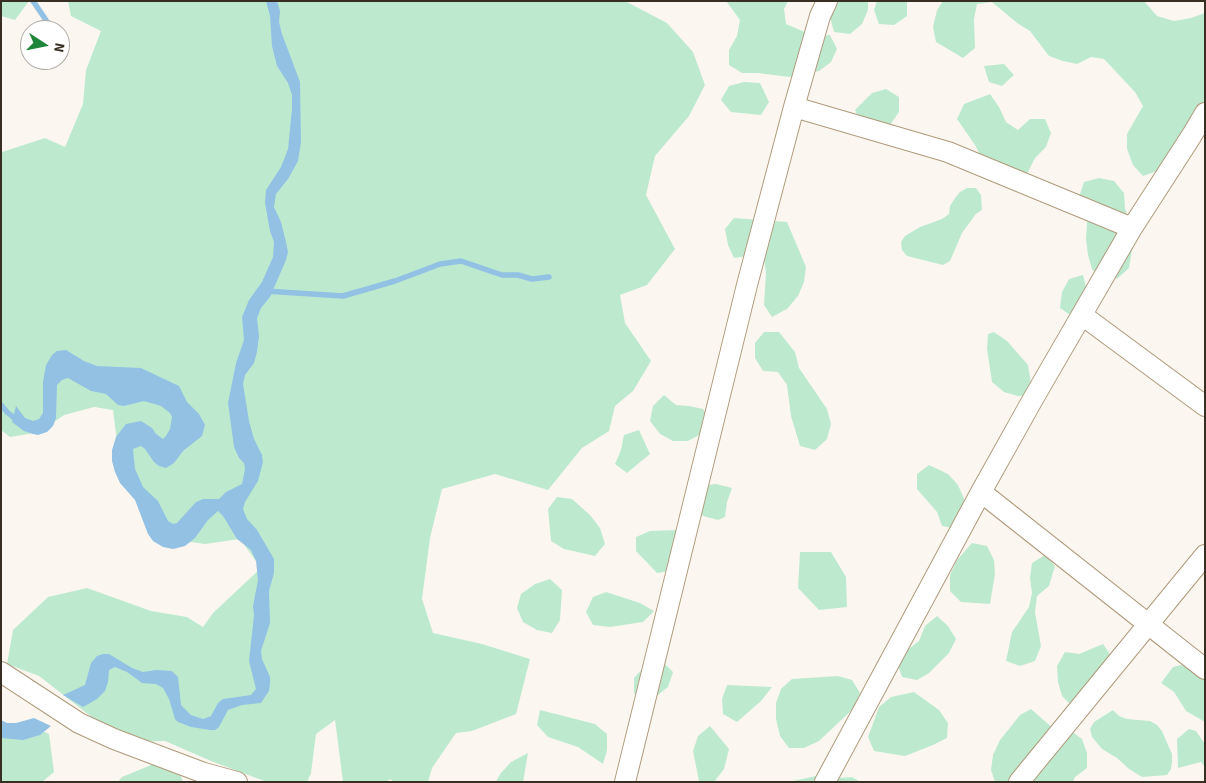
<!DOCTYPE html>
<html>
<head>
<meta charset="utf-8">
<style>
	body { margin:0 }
	#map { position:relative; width:1206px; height:783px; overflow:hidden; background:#fbf7f0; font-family:"Source Sans 3",sans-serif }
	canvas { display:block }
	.frame { position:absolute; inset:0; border:2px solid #382f22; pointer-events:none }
	.north { position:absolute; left:20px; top:20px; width:50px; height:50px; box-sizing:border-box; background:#fff; border:1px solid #afaca7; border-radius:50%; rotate:101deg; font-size:14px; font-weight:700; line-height:20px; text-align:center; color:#382f22 }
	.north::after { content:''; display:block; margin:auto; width:18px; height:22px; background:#1f853a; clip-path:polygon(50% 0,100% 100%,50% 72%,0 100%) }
</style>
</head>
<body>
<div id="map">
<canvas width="1206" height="783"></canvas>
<div class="frame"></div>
<div class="north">N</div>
</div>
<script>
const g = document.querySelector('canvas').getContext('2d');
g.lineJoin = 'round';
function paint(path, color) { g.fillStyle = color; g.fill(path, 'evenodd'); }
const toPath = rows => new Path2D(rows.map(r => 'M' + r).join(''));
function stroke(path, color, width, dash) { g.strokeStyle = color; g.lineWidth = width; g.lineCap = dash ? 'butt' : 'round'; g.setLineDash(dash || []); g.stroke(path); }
paint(toPath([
	[1,1,29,1,15,20,1,16],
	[68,1,625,1,667,23,693,52,705,85,689,116,655,156,646,195,675,249,647,285,620,295,625,323,651,361,633,391,615,406,609,431,582,448,548,490,495,474,442,489,430,538,422,599,433,633,482,644,530,659,516,714,472,731,456,733,432,768,428,782,394,782,390,779,386,782,343,782,335,720,316,734,311,773,307,782,267,782,211,761,165,741,136,742,120,739,39,676,7,664,13,630,48,597,87,588,151,611,187,617,203,627,213,613,261,568,240,539,205,544,191,542,131,491,117,442,113,410,94,407,64,415,40,432,10,437,1,430,1,156,2,152,45,138,65,147,83,104,86,70,101,31,71,16],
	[726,1,788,1,784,9,786,24,814,36,830,35,837,49,831,62,819,71,789,77,758,73,742,73,729,65,729,50,737,36,740,20],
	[835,1,868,1,868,10,862,24,850,34,834,32,830,17],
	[877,1,907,1,907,16,894,25,879,24,874,10],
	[943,1,1144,1,1157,16,1174,21,1191,18,1205,13,1205,122,1157,171,1143,176,1133,165,1127,149,1127,134,1143,106,1135,92,1104,59,1091,57,1077,64,1063,61,1049,56,1030,31,1017,23,992,2,977,4,974,19,975,48,963,58,936,42,933,27,937,10],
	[1004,64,1014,75,1002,86,989,82,984,66],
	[744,82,760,83,769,102,761,115,731,112,721,100,729,86],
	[886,89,899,97,899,112,890,125,861,125,855,110,872,93],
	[990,94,999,107,1006,122,1018,130,1030,119,1045,119,1051,133,1046,147,1035,158,1028,172,1017,182,989,172,975,145,957,119,964,104],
	[1099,178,1114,181,1124,193,1125,208,1134,237,1129,268,1118,278,1102,282,1092,269,1088,255,1086,239,1088,208,1080,194,1084,182],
	[967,188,976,188,981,195,982,210,976,214,962,233,950,261,943,265,907,256,902,250,901,242,905,236,920,227,942,219,949,214,950,206,955,198,960,192],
	[734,218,787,222,806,267,804,282,798,296,787,309,772,317,764,305,766,273,764,259,749,256,734,258,728,245,725,229],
	[1083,275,1087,291,1073,317,1060,308,1062,292,1069,279],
	[764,332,779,332,795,352,799,368,827,409,831,424,827,439,815,450,800,446,791,416,787,385,778,372,763,371,755,358,755,343],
	[994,332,1007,341,1028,365,1033,395,1018,396,1004,392,992,382,987,349,988,334],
	[664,395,676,405,689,406,703,409,712,421,703,433,688,441,673,441,660,434,650,421,653,406],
	[639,430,650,454,627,473,615,464,621,450,624,435],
	[929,465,948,474,958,485,965,501,966,517,957,529,942,526,937,512,917,489,917,474],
	[716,484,732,488,727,502,725,517,718,520,703,516,698,510,707,485],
	[557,497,572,499,590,515,600,528,605,544,595,556,564,549,551,541,548,509],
	[677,530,672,571,657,573,636,551,636,537,650,531],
	[972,543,987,546,994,560,995,574,990,604,961,602,950,591,950,575,957,560],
	[800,552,831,552,846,577,847,607,819,610,798,588],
	[1045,555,1055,566,1049,586,1037,596,1035,612,1041,646,1035,661,1020,666,1006,661,1012,632,1029,607,1032,593,1030,578,1032,563],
	[550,579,562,590,560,620,552,633,537,630,523,622,517,608,521,594,535,584],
	[606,592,640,603,654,611,643,622,610,627,593,625,586,612,593,597],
	[937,616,948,626,956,639,949,653,929,673,917,680,902,677,897,663,906,651,919,641,925,626],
	[1103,644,1111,656,1116,671,1111,685,1101,697,1073,707,1062,696,1058,682,1057,666,1065,652,1079,654],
	[662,661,673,672,668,687,645,705,634,693,634,678,645,666],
	[1181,665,1205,674,1205,722,1186,711,1174,692,1161,683,1173,667],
	[838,676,852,680,860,693,854,708,819,741,804,748,789,748,780,736,776,719,776,703,781,689,792,679],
	[727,685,772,687,761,701,737,722,723,714,722,699],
	[914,692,939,710,948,723,947,738,933,745,905,756,874,751,868,737,879,707,891,697],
	[1031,709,1055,730,1070,730,1082,739,1087,753,1087,768,1075,777,1073,782,995,782,991,770,993,755,1000,740,1020,715],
	[540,710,595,724,607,734,607,750,603,764,578,747,548,737,537,725],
	[1113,710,1119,716,1127,719,1150,721,1157,725,1162,731,1172,754,1172,762,1171,769,1167,775,1142,777,1129,769,1117,758,1102,749,1092,737,1090,729,1094,722],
	[710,726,729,749,724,769,714,782,699,781,693,751,698,736],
	[38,729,49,734,54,772,42,782,1,782,1,735],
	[1189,729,1196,731,1205,744,1205,767,1201,762,1178,768,1177,739],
	[528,753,523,782,496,782,500,774,511,762],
	[156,763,179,771,183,782,118,782,122,777],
	[821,775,836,778,852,777,860,782,788,782]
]), '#bdeacf');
paint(toPath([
	[266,1,277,1,280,11,279,22,282,34,300,82,301,142,298,161,288,179,276,194,274,207,281,222,286,242,288,252,286,260,270,297,261,308,257,318,259,336,257,352,254,363,245,375,243,384,249,421,254,439,262,455,263,462,258,481,245,502,243,509,247,519,257,530,274,559,274,573,269,591,270,623,261,651,262,659,270,677,270,684,269,691,261,703,242,705,228,710,219,727,215,730,210,730,191,727,178,722,175,719,169,699,163,688,156,684,142,683,127,672,115,667,109,670,108,682,105,691,97,699,83,707,63,695,85,685,91,663,97,656,103,654,109,654,132,668,143,672,156,670,172,671,178,677,181,705,191,715,203,719,211,716,218,703,223,699,251,695,256,689,249,661,254,615,253,606,258,580,256,561,251,550,237,539,223,516,218,511,208,520,195,538,185,546,173,549,163,547,153,541,148,534,135,500,120,483,115,472,112,461,112,450,116,437,126,424,141,421,152,428,156,434,163,439,166,436,170,429,172,417,170,413,161,406,144,401,124,406,118,405,106,394,91,391,68,378,62,380,57,385,56,418,53,426,47,432,38,435,33,434,24,431,12,422,16,406,25,418,33,421,39,419,43,413,43,382,46,365,52,355,57,351,66,350,84,361,97,366,141,368,179,386,187,402,199,414,205,425,202,436,183,451,174,463,166,468,159,466,154,462,145,449,141,446,133,449,135,469,143,487,158,501,168,521,173,524,177,523,196,502,203,499,219,499,226,492,242,484,245,469,244,463,239,458,234,447,228,403,236,363,244,340,242,317,249,300,262,282,273,257,274,242,270,231,265,203,266,190,281,167,288,149,292,109,292,95,288,83,277,66,272,46,270,16],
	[34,718,51,726,40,735,23,740,1,738,1,720,7,723,16,723]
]), '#93c1e4');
stroke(toPath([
	[33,1,50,26,51,30],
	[265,291,343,296,395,281,440,264,461,261,502,275,518,275,532,279,549,277],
	[1,405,7,412,19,422]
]), '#93c1e4', 5.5);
const street = toPath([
	[794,107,948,152,1132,228],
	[1082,315,1205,406],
	[981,492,1205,669],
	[1,672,79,723,114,739,204,773,237,782],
	[625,782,747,285,794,107,820,16,827,1],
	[825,782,981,492,1033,399,1132,228,1192,135,1205,113],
	[1019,782,1205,555]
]);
stroke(street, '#b09a7b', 22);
stroke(street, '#fff', 20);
</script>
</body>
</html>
